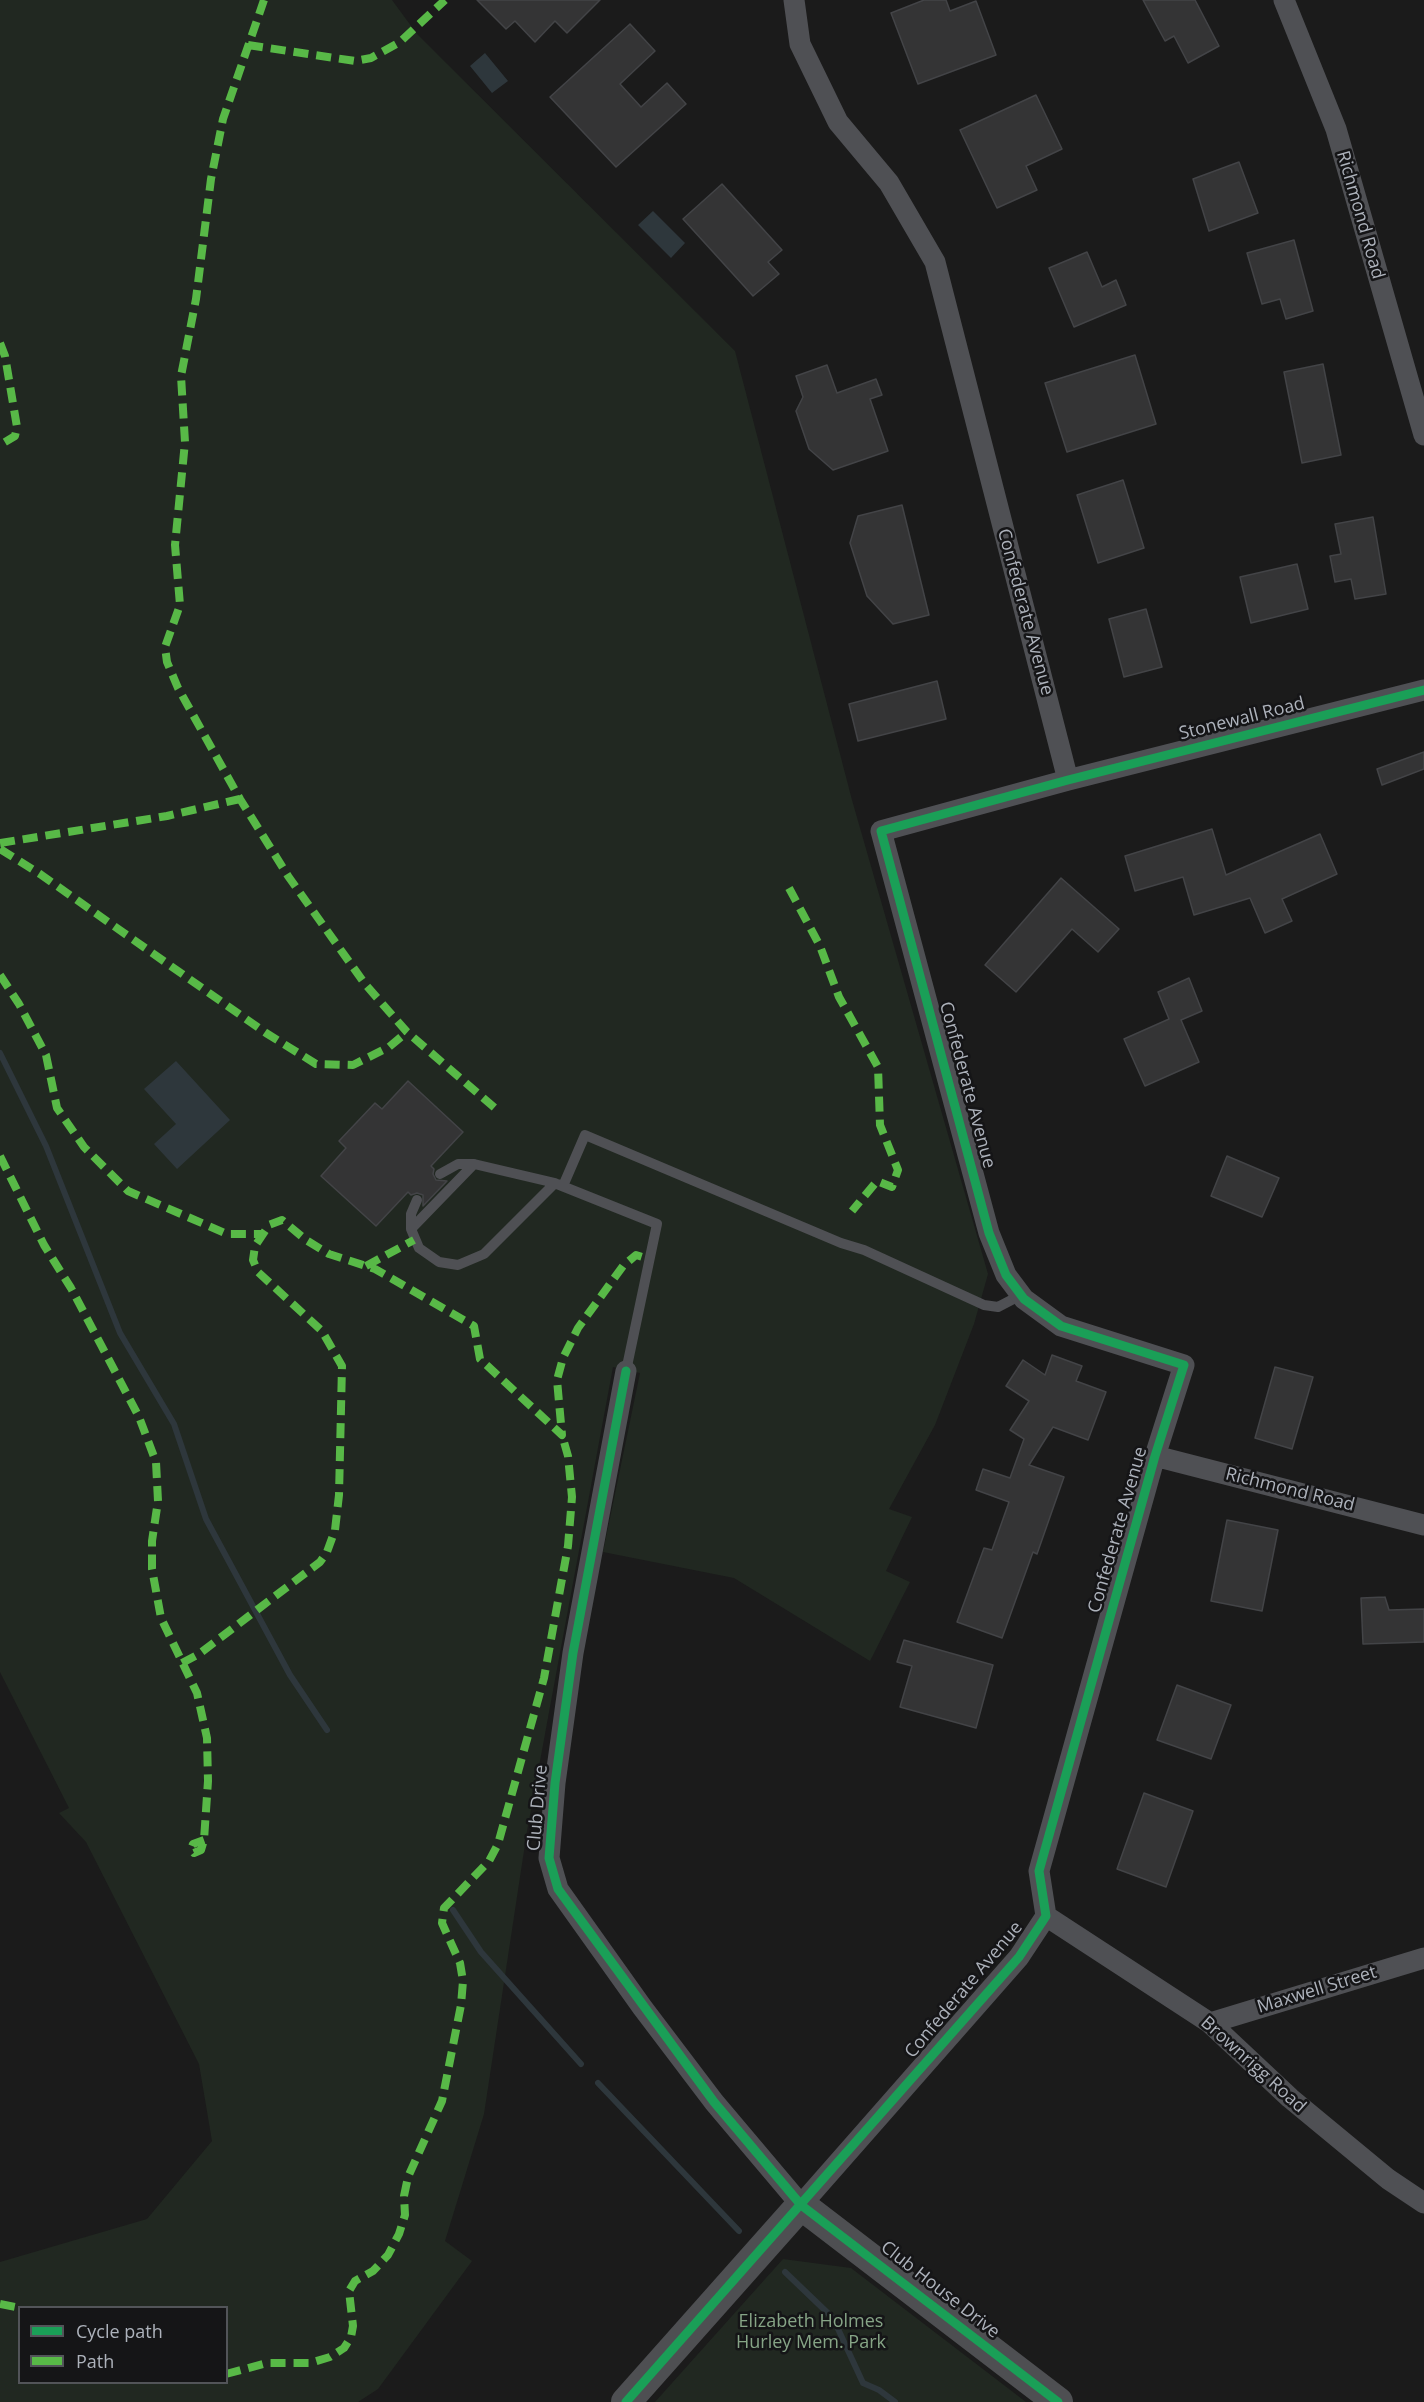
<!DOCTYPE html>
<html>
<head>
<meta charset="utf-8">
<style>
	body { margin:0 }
	#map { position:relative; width:1424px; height:2402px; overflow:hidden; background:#1b1b1b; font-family:"Open Sans",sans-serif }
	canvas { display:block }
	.legend { position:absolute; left:18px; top:2306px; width:210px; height:78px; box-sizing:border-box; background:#151517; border:2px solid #525459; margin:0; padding:8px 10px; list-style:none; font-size:18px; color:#adb2bb }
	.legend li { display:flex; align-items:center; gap:12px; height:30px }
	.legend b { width:30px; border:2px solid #525459 }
</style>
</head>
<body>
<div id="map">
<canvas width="1424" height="2402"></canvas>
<ul class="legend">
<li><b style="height:8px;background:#1a9f57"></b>Cycle path</li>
<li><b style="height:8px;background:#58b947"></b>Path</li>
</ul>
</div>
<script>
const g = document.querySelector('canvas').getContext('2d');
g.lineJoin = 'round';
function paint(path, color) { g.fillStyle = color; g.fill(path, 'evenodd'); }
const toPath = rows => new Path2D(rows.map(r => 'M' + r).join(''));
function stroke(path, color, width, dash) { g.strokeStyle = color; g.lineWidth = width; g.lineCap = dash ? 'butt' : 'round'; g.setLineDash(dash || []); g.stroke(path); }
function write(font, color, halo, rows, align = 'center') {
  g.font = font + ' "Open Sans",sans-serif'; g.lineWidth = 5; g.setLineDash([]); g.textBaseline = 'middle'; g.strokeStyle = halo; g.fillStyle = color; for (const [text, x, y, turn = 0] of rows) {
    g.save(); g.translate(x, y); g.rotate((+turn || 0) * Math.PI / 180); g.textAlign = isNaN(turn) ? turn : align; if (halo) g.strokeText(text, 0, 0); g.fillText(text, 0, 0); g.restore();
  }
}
paint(toPath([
	[0,0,392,0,417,34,735,351,852,800,988,1274,974,1324,935,1425,889,1509,912,1517,886,1571,910,1582,870,1661,734,1578,603,1552,640,1373,613,1367,527,1831,484,2114,445,2241,472,2261,378,2389,358,2402,0,2402,0,2262,147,2219,212,2141,199,2064,86,1842,59,1813,69,1808,0,1672],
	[20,2308,226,2308,226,2382,20,2382],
	[783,2259,851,2268,1026,2402,655,2402]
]), '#212821');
paint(toPath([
	[485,53,508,81,492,93,470,66],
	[653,211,685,243,671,258,638,225],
	[176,1061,230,1120,177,1169,154,1144,176,1124,144,1089]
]), '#2e373c');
stroke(toPath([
	[0,1053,46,1146,120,1333,174,1424,206,1519,290,1675,327,1730],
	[453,1910,481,1952,581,2064],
	[598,2083,739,2231],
	[785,2272,833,2318,863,2383,879,2390,895,2402]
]), '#2e373c', 6);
const building = toPath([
	[477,0,600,0,567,33,555,21,535,42,515,21,506,29,477,0],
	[924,0,946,0,950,11,976,1,996,55,918,84,891,13,924,0],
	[1143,0,1195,0,1219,46,1188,63,1174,36,1165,41,1143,0],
	[630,24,655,51,620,84,641,107,667,83,686,104,616,167,550,97,630,24],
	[1036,95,1062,149,1026,166,1037,190,997,208,960,130,1036,95],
	[1239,162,1258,213,1209,231,1193,179,1239,162],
	[722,184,782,250,768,262,779,274,753,296,683,219,722,184],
	[1294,240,1313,311,1286,319,1280,299,1262,304,1247,253,1294,240],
	[1087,252,1102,287,1116,280,1126,305,1074,327,1049,268,1087,252],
	[1135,355,1156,424,1067,452,1045,383,1135,355],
	[1323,364,1341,455,1302,463,1284,372,1323,364],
	[827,365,837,393,876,379,882,395,870,399,888,451,833,470,809,449,796,411,803,397,796,376,827,365],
	[1123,480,1144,548,1098,563,1077,495,1123,480],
	[902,505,929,615,893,624,867,596,850,543,858,516,902,505],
	[1373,517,1386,594,1355,599,1351,579,1335,582,1330,556,1341,554,1335,524,1373,517],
	[1297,564,1308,609,1251,623,1240,577,1297,564],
	[1146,609,1162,667,1124,677,1109,619,1146,609],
	[937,681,946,719,858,741,849,704,937,681],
	[1424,752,1424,769,1382,785,1377,769,1424,752],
	[1212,829,1226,875,1320,834,1337,874,1282,899,1292,921,1265,933,1250,898,1194,915,1183,877,1135,891,1125,856,1212,829],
	[1061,878,1119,929,1098,952,1072,929,1016,992,985,965,1061,878],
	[1189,978,1202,1011,1181,1020,1199,1062,1145,1086,1124,1039,1169,1019,1158,992,1189,978],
	[408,1081,463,1132,431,1166,434,1169,433,1174,436,1180,447,1181,423,1206,423,1195,417,1193,411,1195,408,1192,376,1226,321,1176,346,1148,339,1141,375,1103,382,1109,408,1081],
	[1227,1156,1279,1178,1262,1217,1211,1196,1227,1156],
	[1052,1355,1082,1366,1076,1381,1106,1392,1088,1440,1053,1427,1029,1465,1064,1477,1037,1554,1033,1552,1002,1638,957,1622,984,1548,992,1550,1009,1502,976,1490,983,1469,1010,1478,1024,1439,1010,1430,1029,1401,1006,1386,1023,1360,1045,1375,1052,1355],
	[1275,1367,1313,1377,1292,1449,1255,1438,1275,1367],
	[1227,1520,1278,1530,1262,1611,1211,1601,1227,1520],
	[1385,1597,1389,1610,1424,1609,1424,1642,1363,1644,1361,1598,1385,1597],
	[904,1640,993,1665,976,1728,900,1707,912,1666,897,1662,904,1640],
	[1177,1685,1231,1705,1211,1759,1157,1740,1177,1685],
	[1144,1793,1193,1811,1166,1887,1117,1869,1144,1793]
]);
paint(building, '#343435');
stroke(building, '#434447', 1.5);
stroke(toPath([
	[557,1184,657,1224,626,1371],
	[563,1186,585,1135,841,1243,864,1250,984,1305,998,1307,1021,1295],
	[417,1200,411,1214,411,1229,419,1248,439,1262,458,1265,484,1254,555,1183,474,1164,458,1164,440,1174],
	[411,1229,474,1164]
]), '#4f5054', 10);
stroke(toPath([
	[794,0,800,44,838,122,889,183,935,262,1068,780],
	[1284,0,1336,129,1424,435],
	[626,1371,573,1653,555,1783,549,1858,558,1889,642,2007,714,2102,801,2205,1019,1957,1046,1916,1039,1871,1155,1456,1184,1365,1061,1326,1024,1299,1006,1275,989,1233,881,831,1068,780,1424,690],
	[1155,1456,1424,1525],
	[1046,1916,1210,2023,1290,2098,1388,2179,1424,2203],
	[1210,2023,1424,1958]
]), '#4f5054', 21);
stroke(toPath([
	[626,2402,801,2205,1058,2402]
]), '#4e4f52', 30);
stroke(toPath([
	[264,0,223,119,211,179,196,299,181,376,185,442,175,545,180,605,165,647,167,662,178,688,240,799,288,876,365,984,407,1032,496,1109],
	[248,45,355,61,371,58,400,42,445,0],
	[0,343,5,356,17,427,15,436,0,445],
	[0,843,167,816,240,799],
	[0,849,40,874,266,1033,316,1064,353,1065,389,1047,407,1032],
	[789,888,820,946,839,997,878,1067,880,1125,898,1170,892,1187,877,1181,852,1211],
	[0,975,19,1004,46,1055,57,1108,84,1147,128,1191,227,1234,261,1234],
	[0,1156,44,1245,71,1288,139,1417,156,1462,158,1501,152,1541,152,1569,161,1618,197,1693,207,1738,208,1781,204,1840,201,1850,194,1853,191,1849,193,1844,204,1840],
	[366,1266,414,1240],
	[182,1663,199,1654,320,1562,327,1552,335,1530,339,1495,342,1366,322,1331,258,1272,253,1260,255,1246,269,1225,282,1220,306,1240,329,1254,375,1269,474,1326,480,1359,562,1435,557,1380,563,1358,578,1328,623,1266,636,1255,649,1259],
	[0,2304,21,2308],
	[226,2374,267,2363,310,2363,330,2357,344,2348,351,2337,353,2326,349,2291,355,2281,373,2271,388,2255,399,2234,405,2215,404,2196,408,2177,442,2101,461,2005,463,1981,460,1963,442,1923,444,1908,489,1861,498,1844,544,1678,568,1546,572,1497,568,1456,562,1435]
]), '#58b947', 8, [15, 8]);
stroke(toPath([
	[626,1371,573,1653,555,1783,549,1858,558,1889,714,2102,801,2205,1058,2402],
	[626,2402,1019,1957,1046,1916,1039,1871,1155,1456,1184,1365,1061,1326,1024,1299,1006,1275,989,1233,881,831,1068,780,1424,690]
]), '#1a9f57', 9);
write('18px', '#adb2bb', '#151517', [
	["Richmond Road",1360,215,74],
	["Confederate Avenue",1025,612,75],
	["Stonewall Road",1242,719,-14],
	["Confederate Avenue",967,1085,75],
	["Richmond Road",1290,1490,14],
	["Confederate Avenue",1118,1530,-74],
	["Club Drive",538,1808,-85],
	["Confederate Avenue",964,1990,-50],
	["Maxwell Street",1317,1990,-17],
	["Brownrigg Road",1253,2065,42],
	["Club House Drive",940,2290,38]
]);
write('18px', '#86a486', '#151517', [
	["Elizabeth Holmes",811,2322],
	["Hurley Mem. Park",811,2343]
]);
</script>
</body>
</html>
